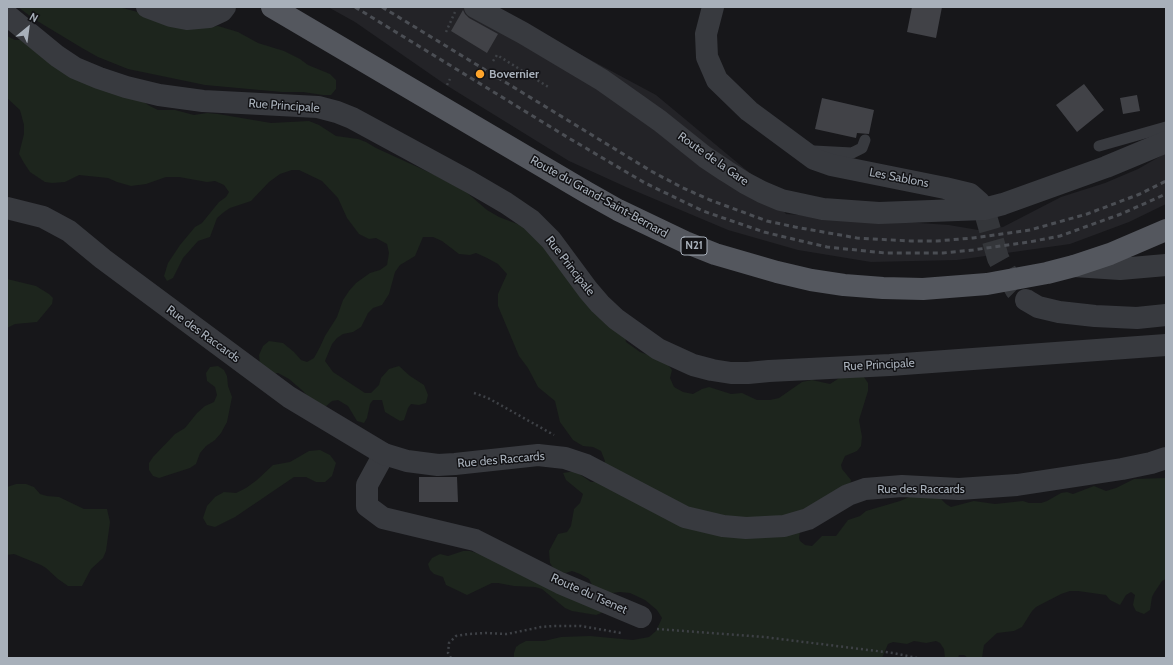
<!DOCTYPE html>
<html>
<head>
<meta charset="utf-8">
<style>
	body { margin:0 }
	#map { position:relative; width:1173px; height:665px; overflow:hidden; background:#17171a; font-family:Cabin,sans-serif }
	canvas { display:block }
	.frame { position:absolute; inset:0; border:8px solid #a8b0ba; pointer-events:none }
	.north { position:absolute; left:8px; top:8px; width:40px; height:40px; -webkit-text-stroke:3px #121215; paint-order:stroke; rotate:29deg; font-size:11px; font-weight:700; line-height:16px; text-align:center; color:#a8b0ba }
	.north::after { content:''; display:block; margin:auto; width:14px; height:18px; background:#a8b0ba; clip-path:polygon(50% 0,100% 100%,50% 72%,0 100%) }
</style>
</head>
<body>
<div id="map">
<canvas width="1173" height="665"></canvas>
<div class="frame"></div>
<div class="north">N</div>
</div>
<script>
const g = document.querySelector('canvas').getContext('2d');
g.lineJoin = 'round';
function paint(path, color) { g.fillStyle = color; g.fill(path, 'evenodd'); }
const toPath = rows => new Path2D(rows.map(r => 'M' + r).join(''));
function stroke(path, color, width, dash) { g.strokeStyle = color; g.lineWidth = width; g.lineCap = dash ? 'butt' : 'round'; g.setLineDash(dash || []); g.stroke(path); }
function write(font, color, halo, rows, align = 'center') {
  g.font = font + ' Cabin,sans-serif'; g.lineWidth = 3; g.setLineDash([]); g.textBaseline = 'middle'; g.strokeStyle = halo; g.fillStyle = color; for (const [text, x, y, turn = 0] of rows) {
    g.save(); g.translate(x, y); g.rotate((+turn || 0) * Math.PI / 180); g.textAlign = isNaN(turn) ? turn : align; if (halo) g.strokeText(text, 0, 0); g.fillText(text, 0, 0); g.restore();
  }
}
paint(toPath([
	[328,7,492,7,656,95,763,184,786,214,949,225,978,230,1003,227,1061,197,1105,183,1138,169,1166,153,1166,204,1129,222,1070,244,957,260,871,262,798,250,728,230,626,187,569,161,446,85,355,22]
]), '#232327');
paint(toPath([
	[18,7,119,7,197,28,218,26,238,32,258,43,284,51,300,59,308,65,330,74,336,80,336,89,331,95,323,95,303,92,282,92,205,85,128,69,98,57,82,48,34,19],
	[7,36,15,40,24,40,138,97,148,105,158,110,175,110,194,115,207,113,218,114,271,123,309,121,319,125,336,136,358,139,366,142,376,148,435,175,465,191,487,210,499,217,520,225,530,231,625,336,626,342,640,352,665,361,672,370,670,378,674,387,683,392,693,394,702,389,709,387,731,394,742,393,757,400,770,400,779,398,802,382,812,380,830,384,844,375,864,377,868,383,868,391,859,420,862,437,861,446,857,451,845,456,841,465,842,469,851,480,850,485,800,532,799,538,800,541,805,545,812,546,822,536,836,536,848,520,860,516,866,511,900,501,914,495,939,494,942,500,946,504,951,507,974,501,995,504,1023,501,1029,503,1041,503,1047,501,1061,493,1067,492,1073,494,1094,486,1106,491,1116,488,1134,479,1166,478,1166,579,1162,581,1154,593,1152,597,1150,610,1144,614,1136,611,1133,605,1135,595,1131,592,1126,595,1120,605,1110,600,1106,595,1078,591,1070,591,1061,594,1036,607,1032,611,1022,627,1014,631,997,633,984,645,982,658,968,658,964,655,959,655,958,658,945,658,944,649,940,643,936,641,926,643,914,641,907,644,893,642,888,644,882,658,514,658,514,653,516,647,520,644,526,641,544,641,561,637,590,636,633,640,649,637,656,631,662,618,657,610,645,600,630,593,620,592,612,593,604,612,596,615,572,611,565,608,542,589,535,587,514,586,498,583,492,583,467,595,446,585,443,577,434,574,430,570,428,564,432,558,440,554,448,556,463,551,470,551,593,587,589,579,580,574,572,571,566,573,559,572,554,569,550,563,549,551,558,534,567,532,571,526,574,509,580,503,583,494,566,480,563,473,575,471,591,482,598,482,605,461,601,451,593,447,583,446,573,440,560,422,555,401,538,387,528,368,519,356,498,306,498,294,507,274,498,264,487,258,476,253,470,255,459,254,442,241,433,237,423,237,415,256,400,265,395,272,389,294,382,305,373,308,368,313,361,327,353,332,343,334,337,338,332,344,325,361,333,372,365,393,371,393,379,385,381,378,389,369,399,366,410,376,424,385,428,395,426,403,419,405,411,404,408,408,404,420,400,421,385,412,382,400,373,400,370,404,367,418,364,423,357,421,348,406,338,400,332,401,324,408,314,403,303,391,289,379,278,373,273,374,260,365,259,355,263,346,269,341,283,343,294,352,301,360,307,362,314,358,320,347,325,336,337,317,343,300,349,291,356,283,370,273,380,270,387,265,389,253,387,244,376,238,369,239,359,234,347,218,338,198,322,181,299,170,292,170,280,174,269,182,251,201,230,208,224,212,217,218,210,237,198,241,183,258,173,278,167,281,164,276,168,263,180,245,195,227,202,223,219,202,226,197,229,192,224,185,215,181,207,182,179,177,166,177,146,184,131,186,117,182,108,178,79,175,65,182,52,183,45,182,30,172,24,163,19,154,24,134,24,125,20,110,7,98],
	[7,279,36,286,49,294,53,298,52,304,37,322,15,324,7,328],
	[218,366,224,370,227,376,228,386,232,397,227,422,221,433,215,440,206,446,200,453,196,464,190,468,159,478,153,476,149,470,149,463,153,457,175,434,185,428,197,413,205,406,214,402,217,395,215,387,207,381,206,373,210,367],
	[320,450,330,455,336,463,332,476,325,482,316,482,306,477,294,477,235,517,215,527,207,525,203,518,207,506,215,497,224,492,236,493,246,488,257,480,273,465,290,462,309,451],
	[16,484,26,484,34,487,40,494,47,496,59,497,84,509,107,509,110,522,106,551,103,558,91,569,82,586,68,586,58,579,46,568,41,565,14,554,7,555,7,487]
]), '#1d251d');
paint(toPath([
	[912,7,942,7,936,38,907,32],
	[463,10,465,14,469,18,498,34,487,53,451,31],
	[1084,84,1104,110,1077,132,1056,105],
	[1137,95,1140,111,1123,114,1120,98],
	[822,98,874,110,869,134,857,133,856,138,815,129],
	[419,477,457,477,458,502,419,502]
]), '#414247');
stroke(toPath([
	[984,209,998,258,1016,290,1026,300]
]), '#34363a', 22, [22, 11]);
stroke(toPath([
	[446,32,455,12],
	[493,61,497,55,550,88],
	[447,85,450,79],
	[474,393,488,398,554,435],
	[657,629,764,637,893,653,917,658],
	[451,658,448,653,449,643,456,636,469,634,486,633,507,634,541,627,554,626,581,626,621,633]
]), '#3e4146', 2.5, [2, 3]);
stroke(toPath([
	[1099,146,1166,127],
	[812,152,814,151,852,153,862,148,865,140]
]), '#383a3f', 11);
stroke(toPath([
	[147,7,171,16,187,19,209,17,222,11,225,7],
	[475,7,523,33,602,80,660,121,705,157,726,171,745,183,762,192,781,200,823,209,879,213,984,209,1003,204,1106,167,1166,142],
	[713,7,706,34,707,57,717,80,749,111,814,159,831,165,945,188,970,194,979,202,984,209],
	[7,15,57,56,75,68,99,78,126,87,159,95,203,101,318,107,337,112,352,118,470,182,506,203,531,220,551,240,588,290,600,304,616,319,658,349,693,365,712,370,731,373,748,373,769,371,890,365,1166,345],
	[1074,266,1120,269,1166,265],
	[1026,300,1038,307,1059,312,1095,316,1137,318,1166,315],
	[384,454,367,485,367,506,383,518,475,540,560,583,641,617]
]), '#383a3f', 22);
stroke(toPath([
	[7,208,43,217,69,231,103,259,289,397,384,454,407,461,438,465,455,464,538,455,565,458,586,465,685,517,723,526,746,528,784,526,808,519,848,495,865,489,902,486,959,489,1017,485,1122,469,1151,463,1166,458]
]), '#383a3f', 22);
stroke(toPath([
	[272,7,586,192,618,210,685,242,715,254,777,272,811,280,844,285,883,288,923,289,987,284,1047,273,1074,266,1110,254,1166,230]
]), '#54575e', 22);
stroke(toPath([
	[355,7,567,137,645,183,703,211,764,232,797,240,827,247,885,253,943,253,973,250,1029,242,1060,236,1121,214,1166,194],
	[382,7,651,171,681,187,710,200,767,221,795,227,857,238,911,241,937,241,973,238,1030,230,1087,214,1140,194,1166,181]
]), '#4b4e54', 3, [5, 4]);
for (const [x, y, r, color] of [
	[480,74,5,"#fea42b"]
]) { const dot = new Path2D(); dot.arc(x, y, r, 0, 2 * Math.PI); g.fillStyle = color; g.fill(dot); stroke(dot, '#121215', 1.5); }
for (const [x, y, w] of [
	[694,246,26]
]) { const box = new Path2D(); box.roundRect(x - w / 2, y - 9, w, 18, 3); g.fillStyle = '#121215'; g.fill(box); stroke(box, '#a8b0ba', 1); }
write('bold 11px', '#a8b0ba', null, [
	["N21",694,246]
]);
write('bold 12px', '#a8b0ba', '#121215', [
	["Bovernier",489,74]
], 'left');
write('12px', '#a8b0ba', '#121215', [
	["Rue Principale",284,106,4],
	["Route de la Gare",713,159,35],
	["Les Sablons",899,178,11],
	["Route du Grand-Saint-Bernard",599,197,29],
	["Rue Principale",570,266,52],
	["Rue des Raccards",203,334,36],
	["Rue Principale",879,365,-3],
	["Rue des Raccards",501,460,-5],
	["Rue des Raccards",921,489],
	["Route du Tsenet",589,594,24]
]);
</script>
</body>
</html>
